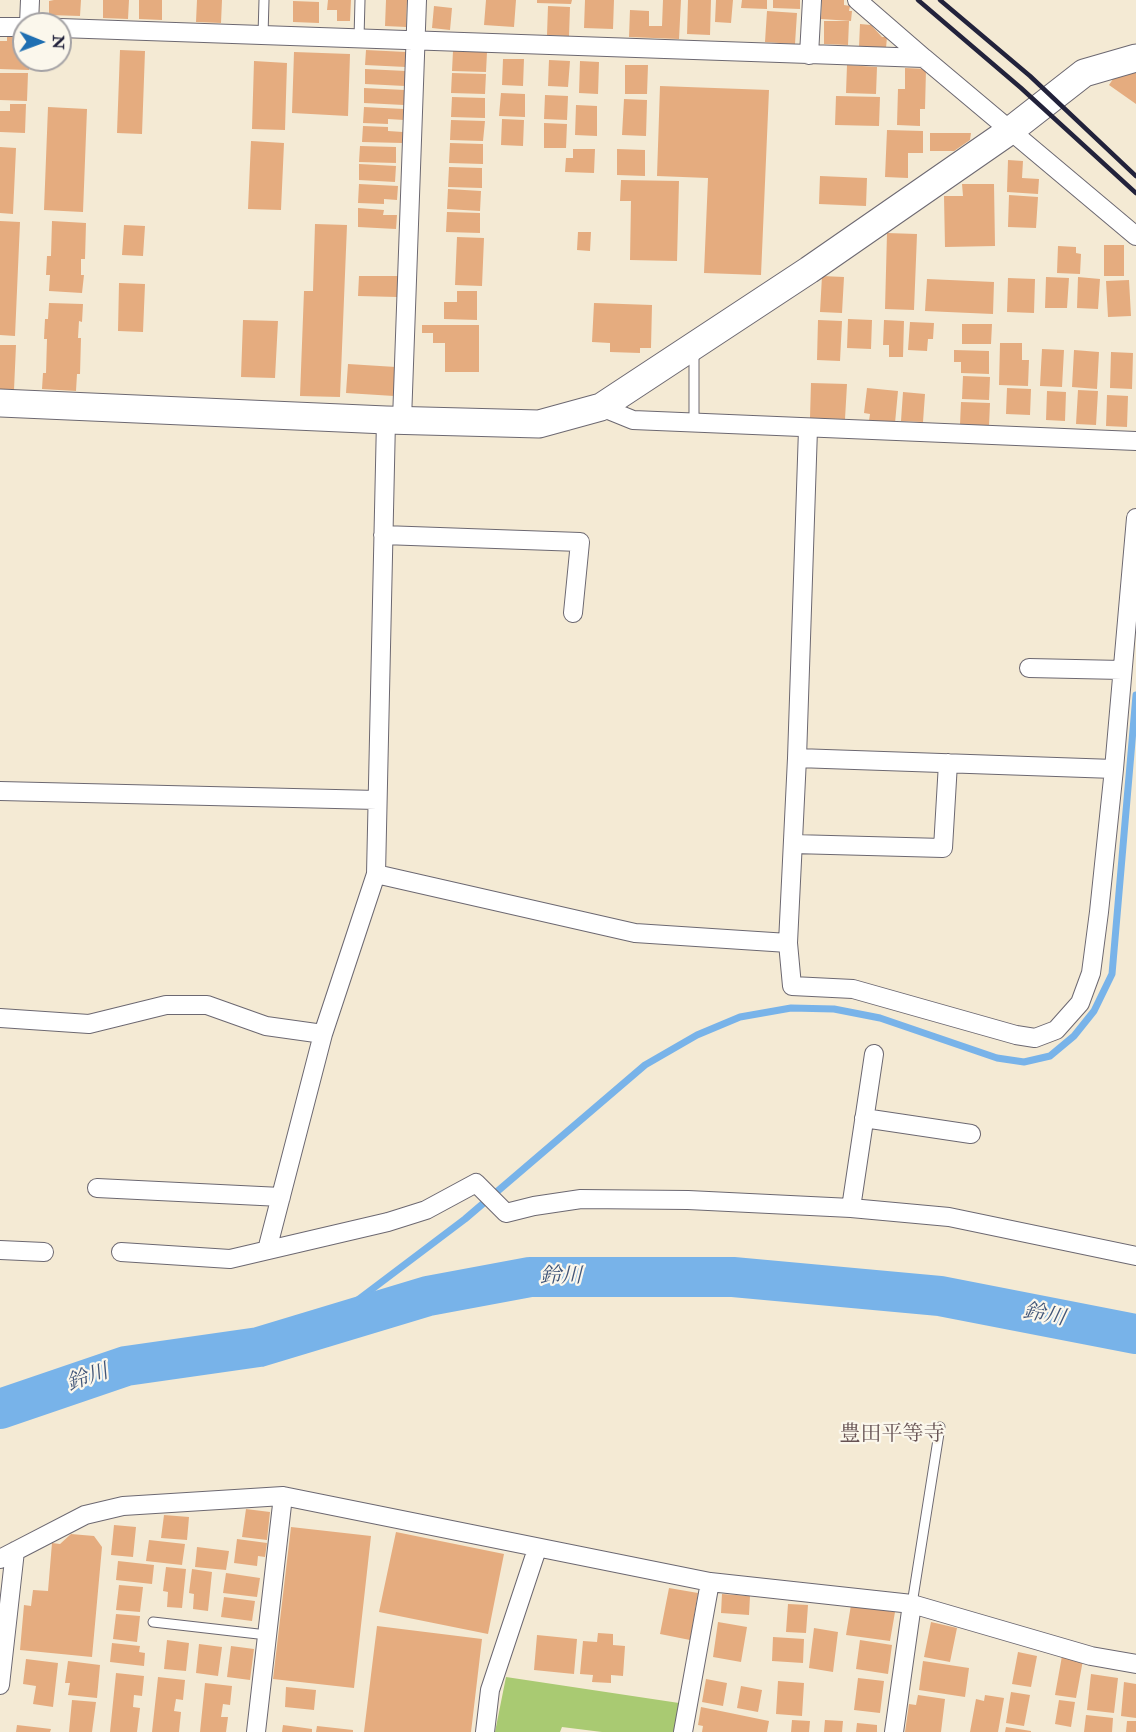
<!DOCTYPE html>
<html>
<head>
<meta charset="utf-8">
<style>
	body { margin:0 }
	#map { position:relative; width:1136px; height:1732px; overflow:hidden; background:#f4ead4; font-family:"IM FELL Double Pica",serif }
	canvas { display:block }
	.north { position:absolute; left:12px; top:12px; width:60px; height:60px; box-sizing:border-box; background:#fbf7ec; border:2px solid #a4a2a5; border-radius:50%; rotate:91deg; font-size:16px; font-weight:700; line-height:24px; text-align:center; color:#22223b }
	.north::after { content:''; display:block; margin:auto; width:21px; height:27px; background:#1f6fb2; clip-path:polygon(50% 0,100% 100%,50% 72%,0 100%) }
</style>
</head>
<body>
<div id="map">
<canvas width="1136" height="1732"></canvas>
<div class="north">N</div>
</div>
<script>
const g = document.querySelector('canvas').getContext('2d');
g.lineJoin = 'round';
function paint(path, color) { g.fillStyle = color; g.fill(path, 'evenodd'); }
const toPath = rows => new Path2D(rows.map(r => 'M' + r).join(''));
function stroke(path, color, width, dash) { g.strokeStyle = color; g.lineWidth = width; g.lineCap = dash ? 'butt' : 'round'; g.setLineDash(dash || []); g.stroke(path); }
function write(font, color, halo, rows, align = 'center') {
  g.font = font + ' "IM FELL Double Pica","Noto Serif JP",serif'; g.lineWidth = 4.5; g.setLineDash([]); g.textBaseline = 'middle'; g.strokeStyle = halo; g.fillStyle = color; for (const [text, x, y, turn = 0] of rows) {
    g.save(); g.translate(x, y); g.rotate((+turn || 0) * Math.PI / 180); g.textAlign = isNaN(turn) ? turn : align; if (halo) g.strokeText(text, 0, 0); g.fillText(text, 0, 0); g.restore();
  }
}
paint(toPath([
	[506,1677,679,1703,674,1732,602,1732,562,1727,560,1732,495,1732]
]), '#a9ca72');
stroke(toPath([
	[318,1330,465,1219,645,1065,697,1035,740,1017,791,1008,834,1009,880,1018,997,1058,1024,1062,1050,1056,1074,1036,1094,1011,1112,974,1136,695]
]), '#78b3e9', 7);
stroke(toPath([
	[0,1409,126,1366,259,1347,428,1296,530,1277,733,1277,940,1296,1136,1334]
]), '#78b3e9', 40);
paint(toPath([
	[54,0,81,0,80,16,49,15,49,1],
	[103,0,129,0,128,19,103,18],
	[139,0,162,0,162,20,139,19],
	[197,0,222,0,221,23,196,22],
	[328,0,351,0,350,21,337,21,337,10,327,10],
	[386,0,407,0,406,27,385,26],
	[486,0,516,0,514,27,484,25],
	[537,0,572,0,571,4,537,3],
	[585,0,614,0,613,29,584,28],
	[663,0,681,0,679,39,629,37,630,10,649,11,649,26,662,26],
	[688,0,711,0,710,35,687,34],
	[716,0,733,0,731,23,715,22],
	[742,0,767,0,767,9,741,8],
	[773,0,800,0,800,9,773,8],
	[822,0,844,0,844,5,850,6,849,11,852,11,851,21,821,19],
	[293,1,319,2,319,23,293,22],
	[434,6,452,8,450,30,432,28],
	[548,6,570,7,569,36,547,35],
	[767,11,797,13,795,44,765,42],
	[824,21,849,21,848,45,824,44],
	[860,24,871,25,882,37,887,37,886,48,859,47],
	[7,35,24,36,24,60,29,60,29,70,0,69,0,41,7,41],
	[120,50,145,51,142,134,117,133],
	[366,50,406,52,406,67,365,65],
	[453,51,487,52,486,72,452,71],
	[294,52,350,54,348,116,292,113],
	[503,59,524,59,523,86,502,85],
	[549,60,570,61,568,87,548,86],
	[254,61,287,63,285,130,252,129],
	[580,61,599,62,598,94,579,93],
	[625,65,648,65,647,94,625,94],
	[847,65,877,67,876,94,846,93],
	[905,68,926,69,925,109,920,109,920,126,897,125,898,89,905,89],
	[365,69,406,71,405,86,365,84],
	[1136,69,1136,104,1109,85,1119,70],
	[0,73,28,73,27,101,0,100],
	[452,73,486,74,485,94,451,93],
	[660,86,769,90,761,275,704,273,708,178,657,176],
	[364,88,405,90,404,105,364,103],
	[501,93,525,94,525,117,499,116],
	[545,95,568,96,567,120,544,119],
	[836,96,880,97,879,126,835,125],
	[452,97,485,98,485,118,451,117],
	[624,99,647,100,646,136,622,135],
	[10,104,26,104,25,133,0,132,0,111,10,111],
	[576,105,597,106,597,136,575,135],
	[48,107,87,109,83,212,44,210],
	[364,107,404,109,404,120,388,119,388,124,363,123],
	[502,119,524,120,523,146,501,145],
	[451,120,485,121,483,141,450,140],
	[544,123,567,124,566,148,544,148],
	[363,126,388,127,388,131,403,132,402,143,362,142],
	[887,130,923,131,923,153,908,153,908,178,885,177],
	[930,133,971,133,970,140,954,151,930,151],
	[251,141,284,143,281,210,248,209],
	[450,143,483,144,483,164,449,163],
	[360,146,396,147,396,163,359,162],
	[0,147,16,148,13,214,0,213],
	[573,149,595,149,594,173,565,172,566,158,573,158],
	[617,149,645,150,645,176,617,175],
	[1008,160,1023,161,1022,178,1039,179,1038,194,1007,192],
	[359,164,396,166,395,182,359,180],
	[449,167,482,168,482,188,448,187],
	[820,176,867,178,866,206,819,204],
	[621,180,679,181,677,261,630,260,631,201,620,201],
	[359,184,398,186,397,200,384,199,384,204,358,203],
	[962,184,994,184,995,246,945,247,944,196,963,196],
	[448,189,481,191,480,211,447,209],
	[1009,195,1038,197,1036,228,1008,227],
	[358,208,384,210,383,215,397,215,396,229,358,227],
	[447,212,480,213,480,233,446,232],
	[0,221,20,222,15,336,0,335],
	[52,221,86,223,85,259,81,259,81,275,84,275,82,293,49,291,50,275,46,275,47,256,51,256],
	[315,224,347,225,340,397,300,396,304,291,313,291],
	[124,225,145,226,143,256,122,255],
	[578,232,591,232,590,251,577,250],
	[887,233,917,234,914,310,885,309],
	[457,237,484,238,482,286,455,285],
	[1104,245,1124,245,1124,276,1104,276],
	[1058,246,1076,247,1076,253,1081,254,1080,274,1057,273],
	[359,276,398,276,397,297,358,296],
	[822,276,844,277,842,313,820,312],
	[1046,277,1069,278,1067,308,1045,308],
	[1078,277,1100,279,1098,309,1077,308],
	[1008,278,1035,279,1034,313,1007,312],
	[927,279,994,282,993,314,925,311],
	[1129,280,1131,316,1108,317,1106,281],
	[119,283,145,284,143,332,118,331],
	[457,291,477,291,477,320,444,319,444,302,457,302],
	[49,303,83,304,82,322,79,321,78,338,81,338,80,374,77,374,76,391,42,389,43,373,46,373,47,339,44,339,45,319,48,319],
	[594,303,652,305,651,348,640,348,640,353,610,352,610,343,592,342],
	[848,319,872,320,871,349,847,348],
	[243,320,278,321,275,378,241,377],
	[818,320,842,321,840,361,817,360],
	[884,320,904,321,903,357,889,357,889,345,883,345],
	[910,322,934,323,933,339,928,339,927,351,908,350],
	[962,324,992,324,991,344,962,344],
	[422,325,479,325,479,372,445,372,445,343,433,343,433,333,422,333],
	[1000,343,1022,343,1022,360,1029,360,1028,386,999,385],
	[0,345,16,345,14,390,0,389],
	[1042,349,1064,350,1062,387,1040,386],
	[954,350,989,351,989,374,961,373,961,362,954,362],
	[1074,350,1099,352,1097,389,1072,387],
	[1111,352,1133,353,1132,389,1110,388],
	[348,364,396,367,394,396,346,393],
	[963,376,990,377,989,400,962,399],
	[811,383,847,384,845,419,810,418],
	[867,388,898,391,895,423,869,421,870,414,864,413],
	[1007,388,1031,389,1030,415,1006,414],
	[1078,390,1098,391,1096,425,1076,424],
	[1047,391,1066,392,1065,421,1046,420],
	[903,392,925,394,923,422,901,421],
	[1107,395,1128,396,1127,427,1106,426],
	[961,402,990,403,989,426,960,425],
	[246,1509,270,1512,267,1540,242,1537],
	[164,1515,189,1517,187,1540,161,1538],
	[114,1525,136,1527,133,1557,111,1555],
	[291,1527,371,1536,354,1688,273,1679],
	[396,1532,504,1554,488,1634,379,1612],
	[71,1534,94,1536,102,1547,92,1657,20,1650,24,1605,31,1606,33,1590,48,1591,52,1543,60,1544],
	[237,1539,267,1543,265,1557,258,1556,257,1566,234,1563],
	[149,1540,185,1544,182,1565,146,1561],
	[197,1547,229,1551,226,1570,195,1567],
	[118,1561,154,1565,152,1584,116,1580],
	[166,1567,186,1569,182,1608,167,1607,168,1592,163,1591],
	[192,1569,212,1572,208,1611,193,1609,194,1594,189,1593],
	[226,1573,260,1578,257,1597,223,1593],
	[119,1585,143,1587,140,1612,116,1610],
	[669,1588,698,1593,690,1640,660,1634],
	[722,1594,750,1596,749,1615,721,1613],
	[224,1597,255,1601,252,1621,221,1617],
	[788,1604,808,1605,806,1633,786,1632],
	[851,1605,895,1612,890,1641,846,1635],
	[116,1614,140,1616,137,1642,113,1639],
	[718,1622,747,1627,741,1662,713,1657],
	[931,1622,957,1628,950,1662,924,1657],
	[377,1626,482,1639,471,1732,364,1732],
	[814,1628,838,1632,833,1672,809,1668],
	[598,1633,613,1634,613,1645,625,1646,623,1676,611,1675,611,1683,592,1682,593,1675,580,1674,583,1641,597,1642],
	[537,1635,577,1639,574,1674,534,1670],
	[773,1637,804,1639,803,1663,772,1661],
	[167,1640,189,1643,186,1671,164,1669],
	[860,1640,892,1645,888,1674,856,1669],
	[112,1643,140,1646,139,1652,145,1653,144,1666,110,1662],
	[199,1644,222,1647,218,1676,196,1673],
	[231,1646,254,1649,250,1680,227,1677],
	[1018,1652,1037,1656,1031,1687,1012,1684],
	[1062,1656,1083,1660,1076,1698,1055,1695],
	[26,1659,58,1663,53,1707,33,1704,36,1686,23,1684],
	[68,1661,100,1665,97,1698,68,1695,70,1683,65,1683],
	[923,1661,969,1668,965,1697,919,1690],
	[116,1673,144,1676,142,1696,134,1695,133,1707,140,1708,137,1732,110,1732],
	[1091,1674,1118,1678,1114,1713,1087,1710],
	[158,1677,185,1680,183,1700,176,1699,174,1711,181,1712,179,1732,152,1732],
	[858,1678,884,1681,880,1713,854,1710],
	[706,1679,727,1683,723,1706,702,1702],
	[778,1681,804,1683,802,1716,776,1714],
	[1124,1682,1136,1684,1136,1718,1121,1716],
	[205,1683,232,1686,230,1705,223,1704,221,1717,228,1717,226,1732,200,1732],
	[741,1686,762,1690,758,1712,737,1708],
	[286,1687,316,1690,314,1710,285,1707],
	[1011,1692,1030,1695,1024,1726,1006,1723],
	[918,1695,945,1699,941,1732,905,1732,909,1704,916,1705],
	[985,1695,1004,1698,998,1732,970,1732,976,1699,984,1701],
	[72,1700,96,1702,92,1732,69,1732],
	[1059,1700,1075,1702,1071,1727,1055,1724],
	[701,1707,769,1721,767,1732,702,1732,703,1726,698,1725],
	[1086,1715,1113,1718,1112,1732,1084,1732],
	[792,1720,810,1721,809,1732,791,1732],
	[825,1720,843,1721,842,1732,824,1732],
	[1127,1721,1136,1721,1136,1732,1126,1732],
	[857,1723,877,1725,877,1732,856,1732],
	[17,1725,51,1729,50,1732,16,1732],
	[283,1725,312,1729,312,1732,282,1732],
	[317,1726,353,1730,353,1732,316,1732],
	[1006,1727,1031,1731,1031,1732,1005,1732]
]), '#e5ac7f');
const lane = toPath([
	[263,35,264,0],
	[359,38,360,0],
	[694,350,694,424],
	[912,1604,940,1427],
	[153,1622,267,1635]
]);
const street = toPath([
	[857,0,924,58],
	[29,24,30,0],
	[0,27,24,27],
	[60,28,924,58,1136,236],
	[809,55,812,0],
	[601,407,633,420,1136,441],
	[402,420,417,0],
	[808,429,797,758,788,943,792,986,853,989,1016,1035,1035,1038,1056,1030,1080,1003,1091,973,1099,912,1114,769,1136,518],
	[383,535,580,542,573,613],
	[1029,668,1122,670],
	[797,758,1114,769],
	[0,791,377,800],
	[793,844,943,848,948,763],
	[376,874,635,933,788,943],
	[0,1018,89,1024,166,1005,207,1005,266,1026,323,1034],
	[864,1118,971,1134],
	[97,1188,281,1197],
	[851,1208,874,1054],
	[0,1250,44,1252],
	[267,1250,323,1034,376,874,386,420],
	[121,1252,230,1259,388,1222,426,1210,476,1183,506,1213,534,1206,581,1199,688,1200,851,1208,949,1217,1136,1256],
	[0,1559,85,1515,123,1506,283,1496,710,1582,912,1604,1091,1656,1136,1664],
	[0,1685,15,1551],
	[256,1732,283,1496],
	[485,1732,490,1690,537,1549],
	[683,1732,710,1582],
	[894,1732,912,1604]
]);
const secondary = toPath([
	[0,403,386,420,539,424,601,407,809,270,1011,130,1084,73,1136,58]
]);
stroke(lane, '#6c6871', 11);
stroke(street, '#6c6871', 20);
stroke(secondary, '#6c6871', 29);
stroke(lane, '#fff', 9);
stroke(street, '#fff', 18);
stroke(secondary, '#fff', 27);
stroke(toPath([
	[918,0,1021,88,1136,193],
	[940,0,1030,76,1136,176]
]), '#22223b', 4.5);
write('italic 21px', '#405578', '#fbf7ec', [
	["鈴川",561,1277],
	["鈴川",1044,1316,11],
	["鈴川",88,1379,-19]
]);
write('21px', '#665253', '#fbf7ec', [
	["豊田平等寺",892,1435]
]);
</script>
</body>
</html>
